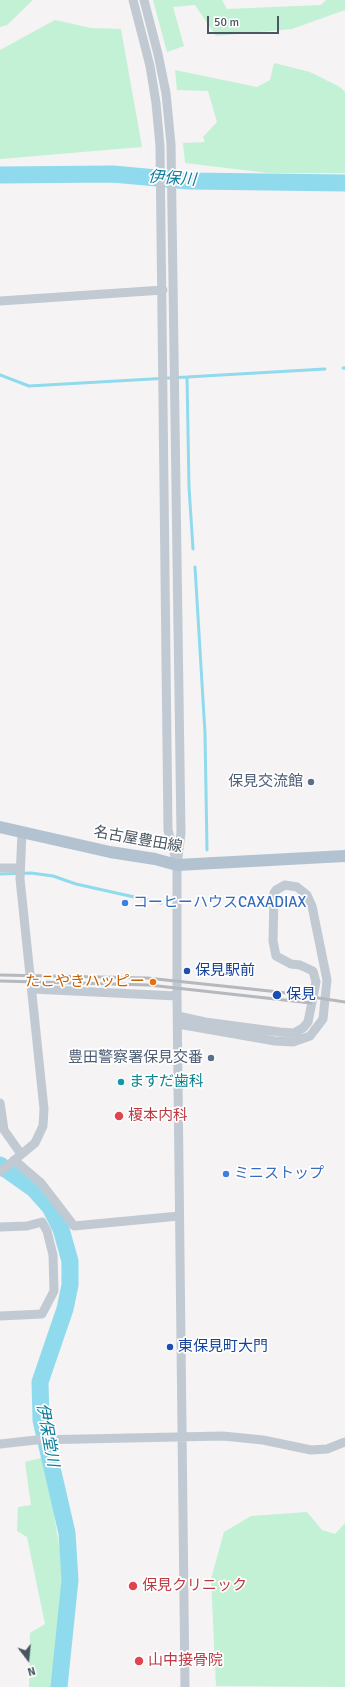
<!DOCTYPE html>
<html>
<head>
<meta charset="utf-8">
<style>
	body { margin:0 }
	#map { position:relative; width:345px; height:1687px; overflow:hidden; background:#f5f3f3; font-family:Signika,sans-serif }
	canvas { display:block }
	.north { position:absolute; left:8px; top:1639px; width:40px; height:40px; -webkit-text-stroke:3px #fff; paint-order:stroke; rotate:164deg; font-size:11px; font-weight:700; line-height:16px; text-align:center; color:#4a5661 }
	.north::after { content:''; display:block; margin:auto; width:14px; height:18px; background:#4a5661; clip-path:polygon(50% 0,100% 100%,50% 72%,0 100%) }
	.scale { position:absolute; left:207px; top:16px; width:72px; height:18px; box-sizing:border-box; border:2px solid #4a5661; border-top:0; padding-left:5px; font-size:12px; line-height:14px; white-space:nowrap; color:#4a5661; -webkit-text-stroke:3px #fff; paint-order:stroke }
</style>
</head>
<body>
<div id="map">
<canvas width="345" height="1687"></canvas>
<div class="north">N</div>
<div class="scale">50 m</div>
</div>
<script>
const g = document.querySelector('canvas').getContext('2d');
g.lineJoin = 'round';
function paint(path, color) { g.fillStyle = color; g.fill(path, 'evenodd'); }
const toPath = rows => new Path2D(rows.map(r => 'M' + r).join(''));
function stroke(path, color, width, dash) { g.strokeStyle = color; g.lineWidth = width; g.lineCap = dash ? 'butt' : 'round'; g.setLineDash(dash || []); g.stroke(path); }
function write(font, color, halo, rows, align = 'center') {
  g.font = font + ' Signika,"Noto Sans JP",sans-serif'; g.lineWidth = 3.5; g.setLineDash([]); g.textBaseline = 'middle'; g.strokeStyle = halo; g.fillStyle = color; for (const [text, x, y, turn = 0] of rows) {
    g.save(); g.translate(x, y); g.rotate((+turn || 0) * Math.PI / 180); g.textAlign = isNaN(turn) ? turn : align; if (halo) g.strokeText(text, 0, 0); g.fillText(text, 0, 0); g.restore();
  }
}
paint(toPath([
	[0,0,33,0,7,25,0,27],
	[153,0,222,0,227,9,321,5,326,0,345,0,345,10,292,29,216,36,195,5,173,7,184,46,167,52],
	[55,20,91,28,121,29,142,147,0,159,0,50],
	[274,63,310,72,340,87,345,92,345,173,268,173,185,163,183,143,205,142,203,137,217,122,208,91,177,90,175,70,257,87,270,80],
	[45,1457,64,1577,56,1687,29,1687,30,1633,45,1624,27,1537,17,1531,18,1507,31,1505,25,1462],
	[307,1512,322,1530,335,1534,345,1523,345,1687,216,1686,211,1579,224,1532,251,1516]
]), '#c3f1d5');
stroke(toPath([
	[343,368,345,368],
	[0,375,29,386,187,377],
	[193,549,189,487,187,377,325,369],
	[195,567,205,733,207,850],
	[0,874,31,873,53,876,76,884,161,903]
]), '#90daee', 3);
stroke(toPath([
	[0,175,113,174,189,181,345,183],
	[0,1165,34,1189,50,1207,61,1229,70,1261,70,1285,65,1309,40,1382,41,1420,67,1533,70,1580,59,1687]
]), '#90daee', 17);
stroke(toPath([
	[133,0,150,66,156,103,160,146,168,830,176,860],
	[144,0,158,54,166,93,171,144,181,833,177,865,177,996,185,1687],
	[0,301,163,290],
	[0,868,20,868],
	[32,989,177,996],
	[178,1016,205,1022,280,1032,294,1033,303,1028,308,1022,316,982,313,971,300,965,291,964,276,956,273,941,274,893,276,890,285,885,297,887,307,895,312,906,327,980,323,1019,310,1036,293,1042,275,1041,178,1024],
	[0,1103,4,1130,21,1154],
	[14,1160,41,1183,74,1226,179,1216],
	[0,1172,35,1143,43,1126,44,1109,20,879,22,832],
	[0,1227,27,1226,42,1222,47,1231,53,1255,54,1291,42,1314,0,1316],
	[0,1444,36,1440,223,1436,263,1440,311,1450,327,1449,345,1442]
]), '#c1cad2', 9);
stroke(toPath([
	[0,827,110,852,155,859,177,865,345,856]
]), '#b3c2d1', 12);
stroke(toPath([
	[0,975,147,978,279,992,345,1002],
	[0,981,149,985,311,1003]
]), '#b5b8bd', 3);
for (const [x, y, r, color] of [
	[311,782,4,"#5c6f8a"],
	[125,903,4,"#3f7fe0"],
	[187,971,4,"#1a4fb4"],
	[153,982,4,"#e8710a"],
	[277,995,5,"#1a4fb4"],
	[211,1058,4,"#5c6f8a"],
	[121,1082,4,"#0f9aa8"],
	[119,1116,5,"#e0444e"],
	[226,1174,4,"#3f7fe0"],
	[170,1347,4,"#1a4fb4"],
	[133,1586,5,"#e0444e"],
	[139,1661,5,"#e0444e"]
]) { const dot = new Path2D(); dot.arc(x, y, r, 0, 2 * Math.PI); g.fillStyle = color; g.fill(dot); stroke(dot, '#fff', 1.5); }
write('15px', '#4e5e75', '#fff', [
	["保見交流館",303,782],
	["豊田警察署保見交番",203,1058]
], 'right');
write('15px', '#4a5661', '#fff', [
	["名古屋豊田線",138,840,10]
]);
write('15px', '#366cbe', '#fff', [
	["コーヒーハウスCAXADIAX",133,903],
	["ミニストップ",234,1174]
], 'left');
write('15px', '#164399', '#fff', [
	["保見駅前",195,971],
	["保見",286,995],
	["東保見町大門",178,1347]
], 'left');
write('15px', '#c56008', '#fff', [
	["たこやきハッピー",145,982]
], 'right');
write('15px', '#0d838f', '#fff', [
	["ますだ歯科",129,1082]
], 'left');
write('15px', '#be3a42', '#fff', [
	["榎本内科",128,1116],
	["保見クリニック",142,1586],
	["山中接骨院",148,1661]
], 'left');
write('italic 16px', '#0c7c9b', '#fff', [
	["伊保川",172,179,4],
	["伊保堂川",47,1435,80]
]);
</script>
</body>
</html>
